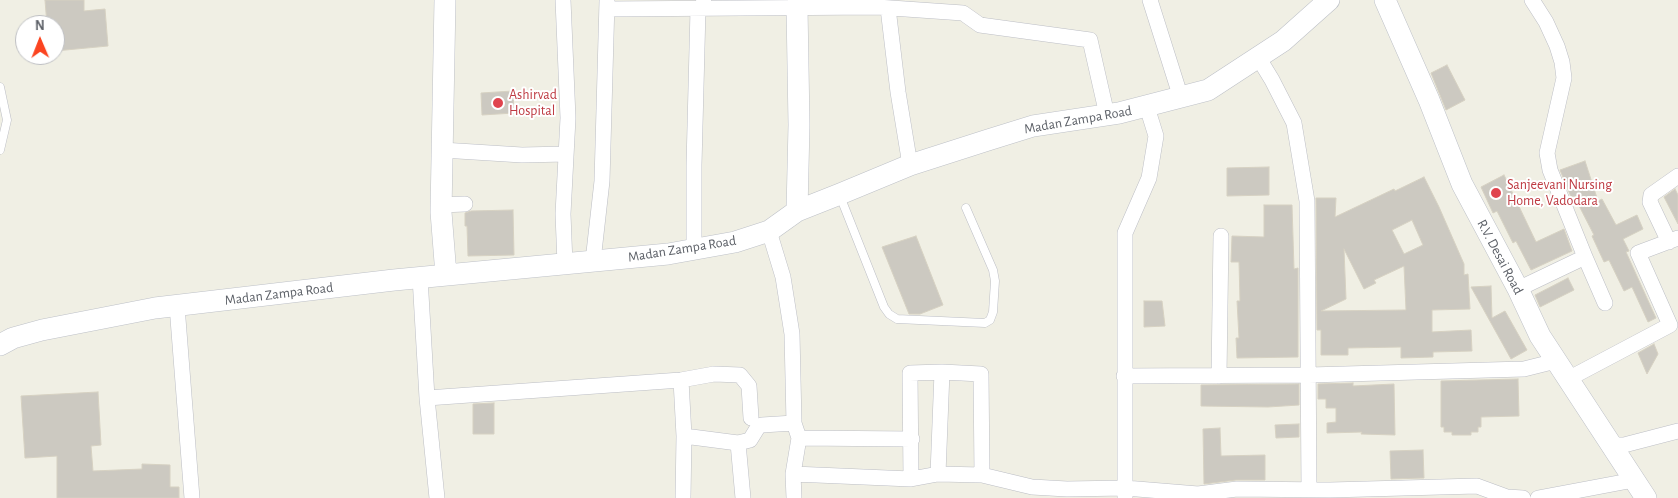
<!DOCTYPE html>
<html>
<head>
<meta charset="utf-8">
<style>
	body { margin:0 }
	#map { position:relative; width:1678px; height:498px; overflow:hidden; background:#f0efe4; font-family:"Alegreya Sans",sans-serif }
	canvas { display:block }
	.north { position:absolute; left:15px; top:15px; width:50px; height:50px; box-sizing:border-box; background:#fff; border:1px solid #bebfc2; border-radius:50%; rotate:359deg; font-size:14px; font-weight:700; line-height:20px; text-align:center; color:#5c6067 }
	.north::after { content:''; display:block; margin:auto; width:18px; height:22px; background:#fb4420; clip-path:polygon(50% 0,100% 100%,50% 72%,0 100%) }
</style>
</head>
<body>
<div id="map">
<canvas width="1678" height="498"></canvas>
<div class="north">N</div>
</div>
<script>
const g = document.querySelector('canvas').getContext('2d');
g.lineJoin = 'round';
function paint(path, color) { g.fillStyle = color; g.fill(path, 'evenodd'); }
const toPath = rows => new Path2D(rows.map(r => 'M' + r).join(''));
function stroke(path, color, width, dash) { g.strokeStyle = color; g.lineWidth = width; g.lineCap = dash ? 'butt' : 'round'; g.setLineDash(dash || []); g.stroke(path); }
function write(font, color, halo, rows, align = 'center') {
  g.font = font + ' "Alegreya Sans",sans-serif'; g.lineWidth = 4; g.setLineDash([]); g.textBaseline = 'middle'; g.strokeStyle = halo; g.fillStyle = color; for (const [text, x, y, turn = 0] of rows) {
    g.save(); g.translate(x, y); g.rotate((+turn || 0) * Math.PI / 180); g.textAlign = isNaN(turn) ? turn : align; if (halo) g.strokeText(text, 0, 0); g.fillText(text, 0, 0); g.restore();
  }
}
const building = toPath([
	[45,0,84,0,84,11,105,9,108,46,55,51,55,25,47,25,45,0],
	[1447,65,1465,100,1446,110,1431,73,1447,65],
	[513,91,514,113,482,115,481,93,513,91],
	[1585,161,1598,201,1602,199,1616,225,1637,215,1643,229,1623,239,1629,251,1626,252,1656,318,1648,322,1632,287,1624,291,1609,260,1604,262,1592,236,1594,235,1574,196,1571,197,1560,170,1585,161],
	[1269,167,1269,195,1227,196,1227,168,1269,167],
	[1504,175,1536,242,1564,229,1572,251,1531,270,1516,241,1513,243,1497,211,1493,213,1481,187,1504,175],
	[1424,177,1439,207,1464,264,1464,275,1468,274,1470,309,1432,310,1432,332,1471,330,1472,351,1433,352,1433,357,1401,358,1401,347,1348,348,1348,355,1321,355,1321,330,1317,330,1316,198,1336,198,1335,217,1394,189,1395,191,1424,177],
	[1412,220,1423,245,1404,254,1392,230,1412,220],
	[1344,249,1364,289,1376,283,1374,280,1404,266,1406,310,1321,311,1346,299,1344,249],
	[1675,189,1678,195,1678,224,1664,197,1675,189],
	[1264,205,1292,205,1294,269,1298,268,1298,357,1237,358,1236,338,1239,338,1237,301,1240,301,1239,262,1231,262,1232,236,1264,237,1264,205],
	[513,210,514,255,468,256,467,226,465,226,465,213,471,211,513,210],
	[916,236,943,305,920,314,909,314,882,247,916,236],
	[1568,278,1574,290,1540,307,1535,295,1568,278],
	[1491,286,1492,318,1505,311,1527,350,1511,359,1471,287,1491,286],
	[1144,301,1162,301,1165,326,1144,327,1144,301],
	[1654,344,1658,354,1647,374,1638,353,1654,344],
	[1518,379,1519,416,1481,417,1481,427,1478,427,1478,432,1471,432,1471,435,1452,435,1452,432,1444,432,1444,427,1441,427,1441,381,1518,379],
	[1353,383,1353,386,1394,384,1395,435,1361,434,1362,432,1327,433,1327,423,1336,422,1336,408,1326,408,1326,399,1318,399,1318,384,1353,383],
	[1299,384,1299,405,1268,407,1201,406,1201,385,1299,384],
	[98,392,101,445,91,446,93,471,142,469,142,464,170,465,170,487,179,487,179,498,57,498,57,456,25,458,21,396,98,392],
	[494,403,494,434,473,434,473,404,494,403],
	[1299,424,1299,437,1276,438,1275,425,1299,424],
	[1220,428,1221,456,1265,455,1265,480,1236,480,1204,484,1203,429,1220,428],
	[1423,450,1424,478,1391,479,1390,451,1423,450]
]);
paint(building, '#ccc9c1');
stroke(building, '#d6d1c2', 1);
const lane = toPath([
	[0,87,7,120,0,150],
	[840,196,884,307,889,314,897,319,985,323,990,320,993,312,995,281,993,270,966,208]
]);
const street = toPath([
	[563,0,568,118,563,214,565,264],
	[1150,0,1181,98],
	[1532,0,1546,22,1557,46,1562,62,1564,78,1547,153,1550,170,1585,257,1605,303],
	[888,8,898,92,910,165],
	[607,9,877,7,963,13,980,25,1090,40,1107,115],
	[1258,57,1272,80,1294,123,1307,201,1309,490],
	[442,150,522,155,566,154],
	[441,205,465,204],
	[769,231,783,277,792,334,794,423,799,438,793,474,794,498],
	[1669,242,1650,202,1651,195,1678,176],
	[694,250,694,165,698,9,704,3],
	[593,261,602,181,607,1],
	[420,277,427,398,437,498],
	[1518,289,1585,257],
	[177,306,192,498],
	[1124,376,1309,375,1524,369,1556,361],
	[1219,376,1221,236],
	[1568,379,1670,325,1638,253,1678,238],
	[681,380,684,436,683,498],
	[427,398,681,380,714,374,740,375,749,386,751,418],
	[684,436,738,443,750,440,758,427,762,425,794,423],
	[799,438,912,439],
	[738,443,743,498],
	[1611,445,1624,445,1678,431],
	[793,474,911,479,938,474,982,475,1032,487,1067,489,1125,488,1198,494,1237,489,1330,490,1477,486,1507,497,1523,498],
	[938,474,942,372],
	[911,479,910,373,942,372,981,374,982,475],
	[1125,497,1125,233,1149,178,1156,136,1147,107],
	[1538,498,1634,480]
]);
const secondary = toPath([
	[445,0,441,212,446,275],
	[1385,0,1429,100,1462,184,1518,289,1540,336,1646,498],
	[797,211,799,125,797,7,799,0],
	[0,345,13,338,42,330,155,308,394,280,668,254,735,242,769,231,797,211,840,194,910,165,988,140,1033,126,1119,113,1208,90,1283,41,1329,0]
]);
stroke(lane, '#bcbec5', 9);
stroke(street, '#bcbec5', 16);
stroke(secondary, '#bdc0c7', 22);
stroke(lane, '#fff', 8);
stroke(street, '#fff', 15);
stroke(secondary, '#fff', 21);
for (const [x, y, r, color] of [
	[498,103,6,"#e0444e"],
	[1496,193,6,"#e0444e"]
]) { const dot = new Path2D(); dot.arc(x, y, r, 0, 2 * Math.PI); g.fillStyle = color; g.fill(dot); stroke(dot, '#fff', 2); }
write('14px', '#be3a42', '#fff', [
	["Ashirvad",509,95],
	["Hospital",509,111],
	["Sanjeevani Nursing",1507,185],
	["Home, Vadodara",1507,201]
], 'left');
write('14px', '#5c6067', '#fff', [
	["Madan Zampa Road",1078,120,-10],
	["Madan Zampa Road",682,249,-9],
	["R.V. Desai Road",1500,257,62],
	["Madan Zampa Road",279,294,-7]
]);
</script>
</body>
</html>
